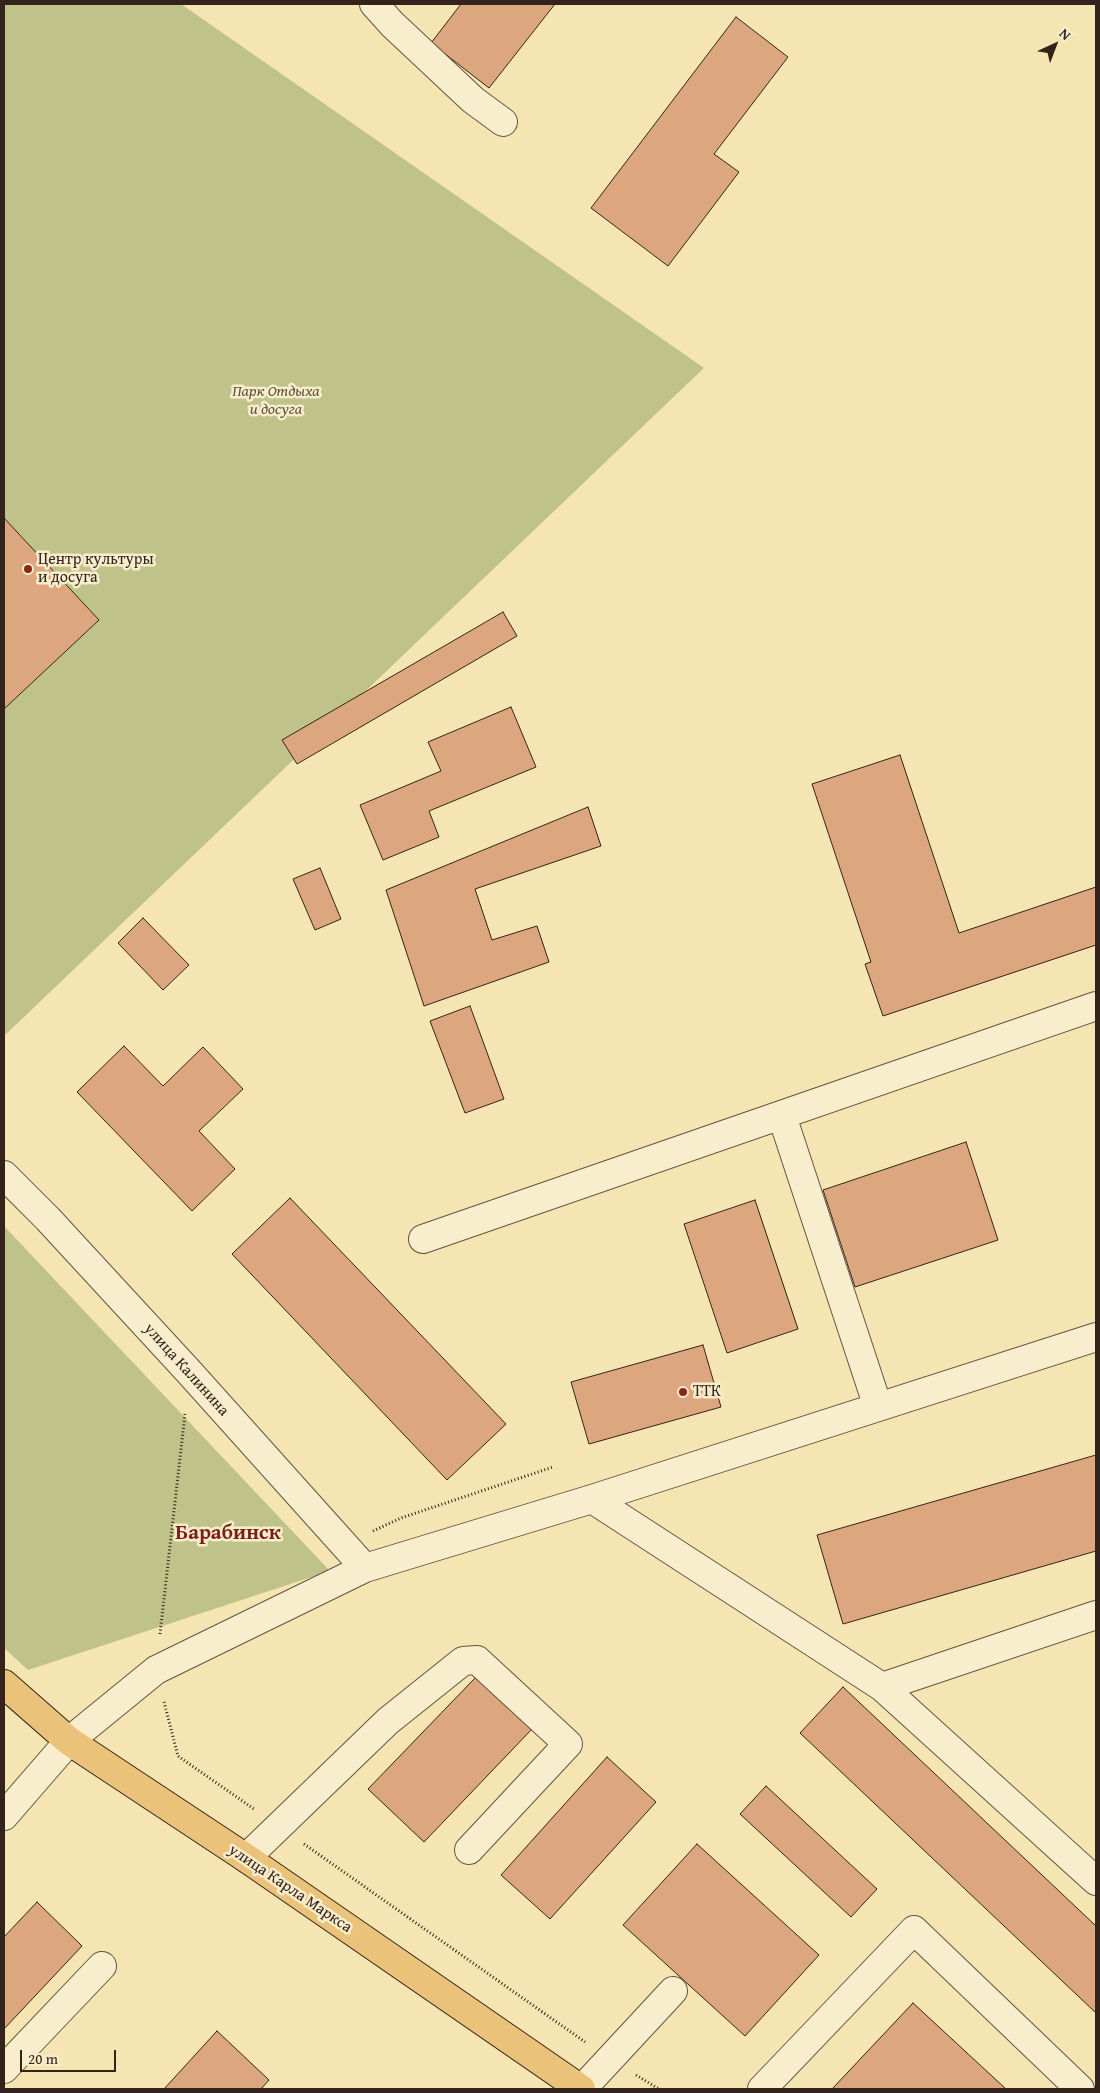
<!DOCTYPE html>
<html>
<head>
<meta charset="utf-8">
<style>
	body { margin:0 }
	#map { position:relative; width:1100px; height:2093px; overflow:hidden; background:#f5e5b2; font-family:"Gentium Book Plus",serif }
	canvas { display:block }
	.frame { position:absolute; inset:0; border:5px solid #34231b; pointer-events:none }
	.north { position:absolute; left:1030px; top:20px; width:50px; height:50px; -webkit-text-stroke:4px #f8eecd; paint-order:stroke; rotate:43deg; font-size:14px; font-weight:700; line-height:20px; text-align:center; color:#34231b }
	.north::after { content:''; display:block; margin:auto; width:18px; height:22px; background:#34231b; clip-path:polygon(50% 0,100% 100%,50% 72%,0 100%) }
	.scale { position:absolute; left:20px; top:2050px; width:96px; height:22px; box-sizing:border-box; border:2px solid #34231b; border-top:0; padding-left:6px; font-size:15px; line-height:18px; white-space:nowrap; color:#34231b; -webkit-text-stroke:4px #f8eecd; paint-order:stroke }
</style>
</head>
<body>
<div id="map">
<canvas width="1100" height="2093"></canvas>
<div class="frame"></div>
<div class="north">N</div>
<div class="scale">20 m</div>
</div>
<script>
const g = document.querySelector('canvas').getContext('2d');
g.lineJoin = 'round';
function paint(path, color) { g.fillStyle = color; g.fill(path, 'evenodd'); }
const toPath = rows => new Path2D(rows.map(r => 'M' + r).join(''));
function stroke(path, color, width, dash) { g.strokeStyle = color; g.lineWidth = width; g.lineCap = dash ? 'butt' : 'round'; g.setLineDash(dash || []); g.stroke(path); }
function write(font, color, halo, rows, align = 'center') {
  g.font = font + ' "Gentium Book Plus",serif'; g.lineWidth = 5; g.setLineDash([]); g.textBaseline = 'middle'; g.strokeStyle = halo; g.fillStyle = color; for (const [text, x, y, turn = 0] of rows) {
    g.save(); g.translate(x, y); g.rotate((+turn || 0) * Math.PI / 180); g.textAlign = isNaN(turn) ? turn : align; if (halo) g.strokeText(text, 0, 0); g.fillText(text, 0, 0); g.restore();
  }
}
paint(toPath([
	[4,4,181,4,704,368,4,1036,4,709,99,620,4,518],
	[4,1226,330,1571,28,1670,4,1648]
]), '#c0c389');
const building = toPath([
	[461,4,555,4,489,88,431,43,461,4],
	[736,17,788,57,714,154,739,172,668,266,591,208,736,17],
	[4,518,99,620,4,709,4,518],
	[503,612,517,636,297,764,282,740,503,612],
	[511,707,536,767,429,811,439,837,383,860,360,805,441,771,428,742,511,707],
	[900,755,959,933,1096,887,1096,945,883,1016,865,964,871,962,812,784,900,755],
	[588,807,601,846,475,889,492,940,537,926,549,962,424,1006,386,890,588,807],
	[320,868,341,919,315,930,293,879,320,868],
	[143,918,189,965,163,990,118,943,143,918],
	[470,1006,504,1099,465,1113,430,1021,470,1006],
	[124,1046,163,1086,203,1047,243,1089,199,1131,235,1169,192,1211,77,1092,124,1046],
	[966,1142,998,1240,855,1287,823,1190,966,1142],
	[290,1198,506,1424,447,1480,232,1254,290,1198],
	[755,1200,798,1329,727,1353,684,1224,755,1200],
	[703,1345,721,1407,589,1444,571,1382,703,1345],
	[1096,1455,1096,1551,843,1624,817,1535,1096,1455],
	[477,1676,532,1729,424,1842,368,1789,477,1676],
	[843,1687,1096,1926,1096,2013,800,1733,843,1687],
	[607,1757,656,1802,550,1919,501,1875,607,1757],
	[766,1786,877,1889,851,1917,740,1814,766,1786],
	[697,1844,819,1955,745,2036,623,1925,697,1844],
	[37,1902,82,1946,4,2029,4,1937,37,1902],
	[913,2003,1006,2089,832,2089,913,2003],
	[217,2031,269,2080,261,2089,164,2089,217,2031]
]);
paint(building, '#dca77f');
stroke(building, '#34231b', 1);
const minor = toPath([
	[374,4,392,24,473,100,503,122],
	[782,1116,878,1407],
	[4,1175,48,1219,190,1373,365,1568],
	[423,1239,1096,1006],
	[592,1499,882,1687,1096,1881],
	[882,1687,1096,1615],
	[4,1816,69,1741,156,1670,365,1568,592,1499,1096,1337],
	[246,1858,388,1721,463,1661,477,1660,568,1744,469,1850],
	[4,2069,102,1966],
	[582,2089,673,1991],
	[762,2089,914,1930,1080,2089]
]);
const major = toPath([
	[4,1684,69,1741,246,1858,581,2089]
]);
stroke(minor, '#645441', 30);
stroke(major, '#34231b', 30);
stroke(toPath([
	[373,1531,401,1518,553,1467],
	[160,1634,185,1414],
	[164,1702,178,1756,254,1809],
	[304,1844,585,2042],
	[636,2075,659,2089]
]), '#34231b', 3, [1, 2.5]);
stroke(minor, '#f8eecd', 28);
stroke(major, '#eac279', 28);
for (const [x, y, r, color] of [
	[28,569,5,"#8f2418"],
	[683,1392,5,"#8f2418"]
]) { const dot = new Path2D(); dot.arc(x, y, r, 0, 2 * Math.PI); g.fillStyle = color; g.fill(dot); stroke(dot, '#f8eecd', 2); }
write('italic 16px', '#5e533c', '#f8eecd', [
	["Парк Отдыха",276,392],
	["и досуга",276,410]
]);
write('16px', '#34231b', '#f8eecd', [
	["Центр культуры",38,560],
	["и досуга",38,578],
	["ТТК",693,1392]
], 'left');
write('16px', '#34231b', '#f8eecd', [
	["улица Калинина",186,1370,48],
	["улица Карла Маркса",290,1889,34]
]);
write('bold 21px', '#7a1f14', '#f8eecd', [
	["Барабинск",228,1534]
]);
</script>
</body>
</html>
